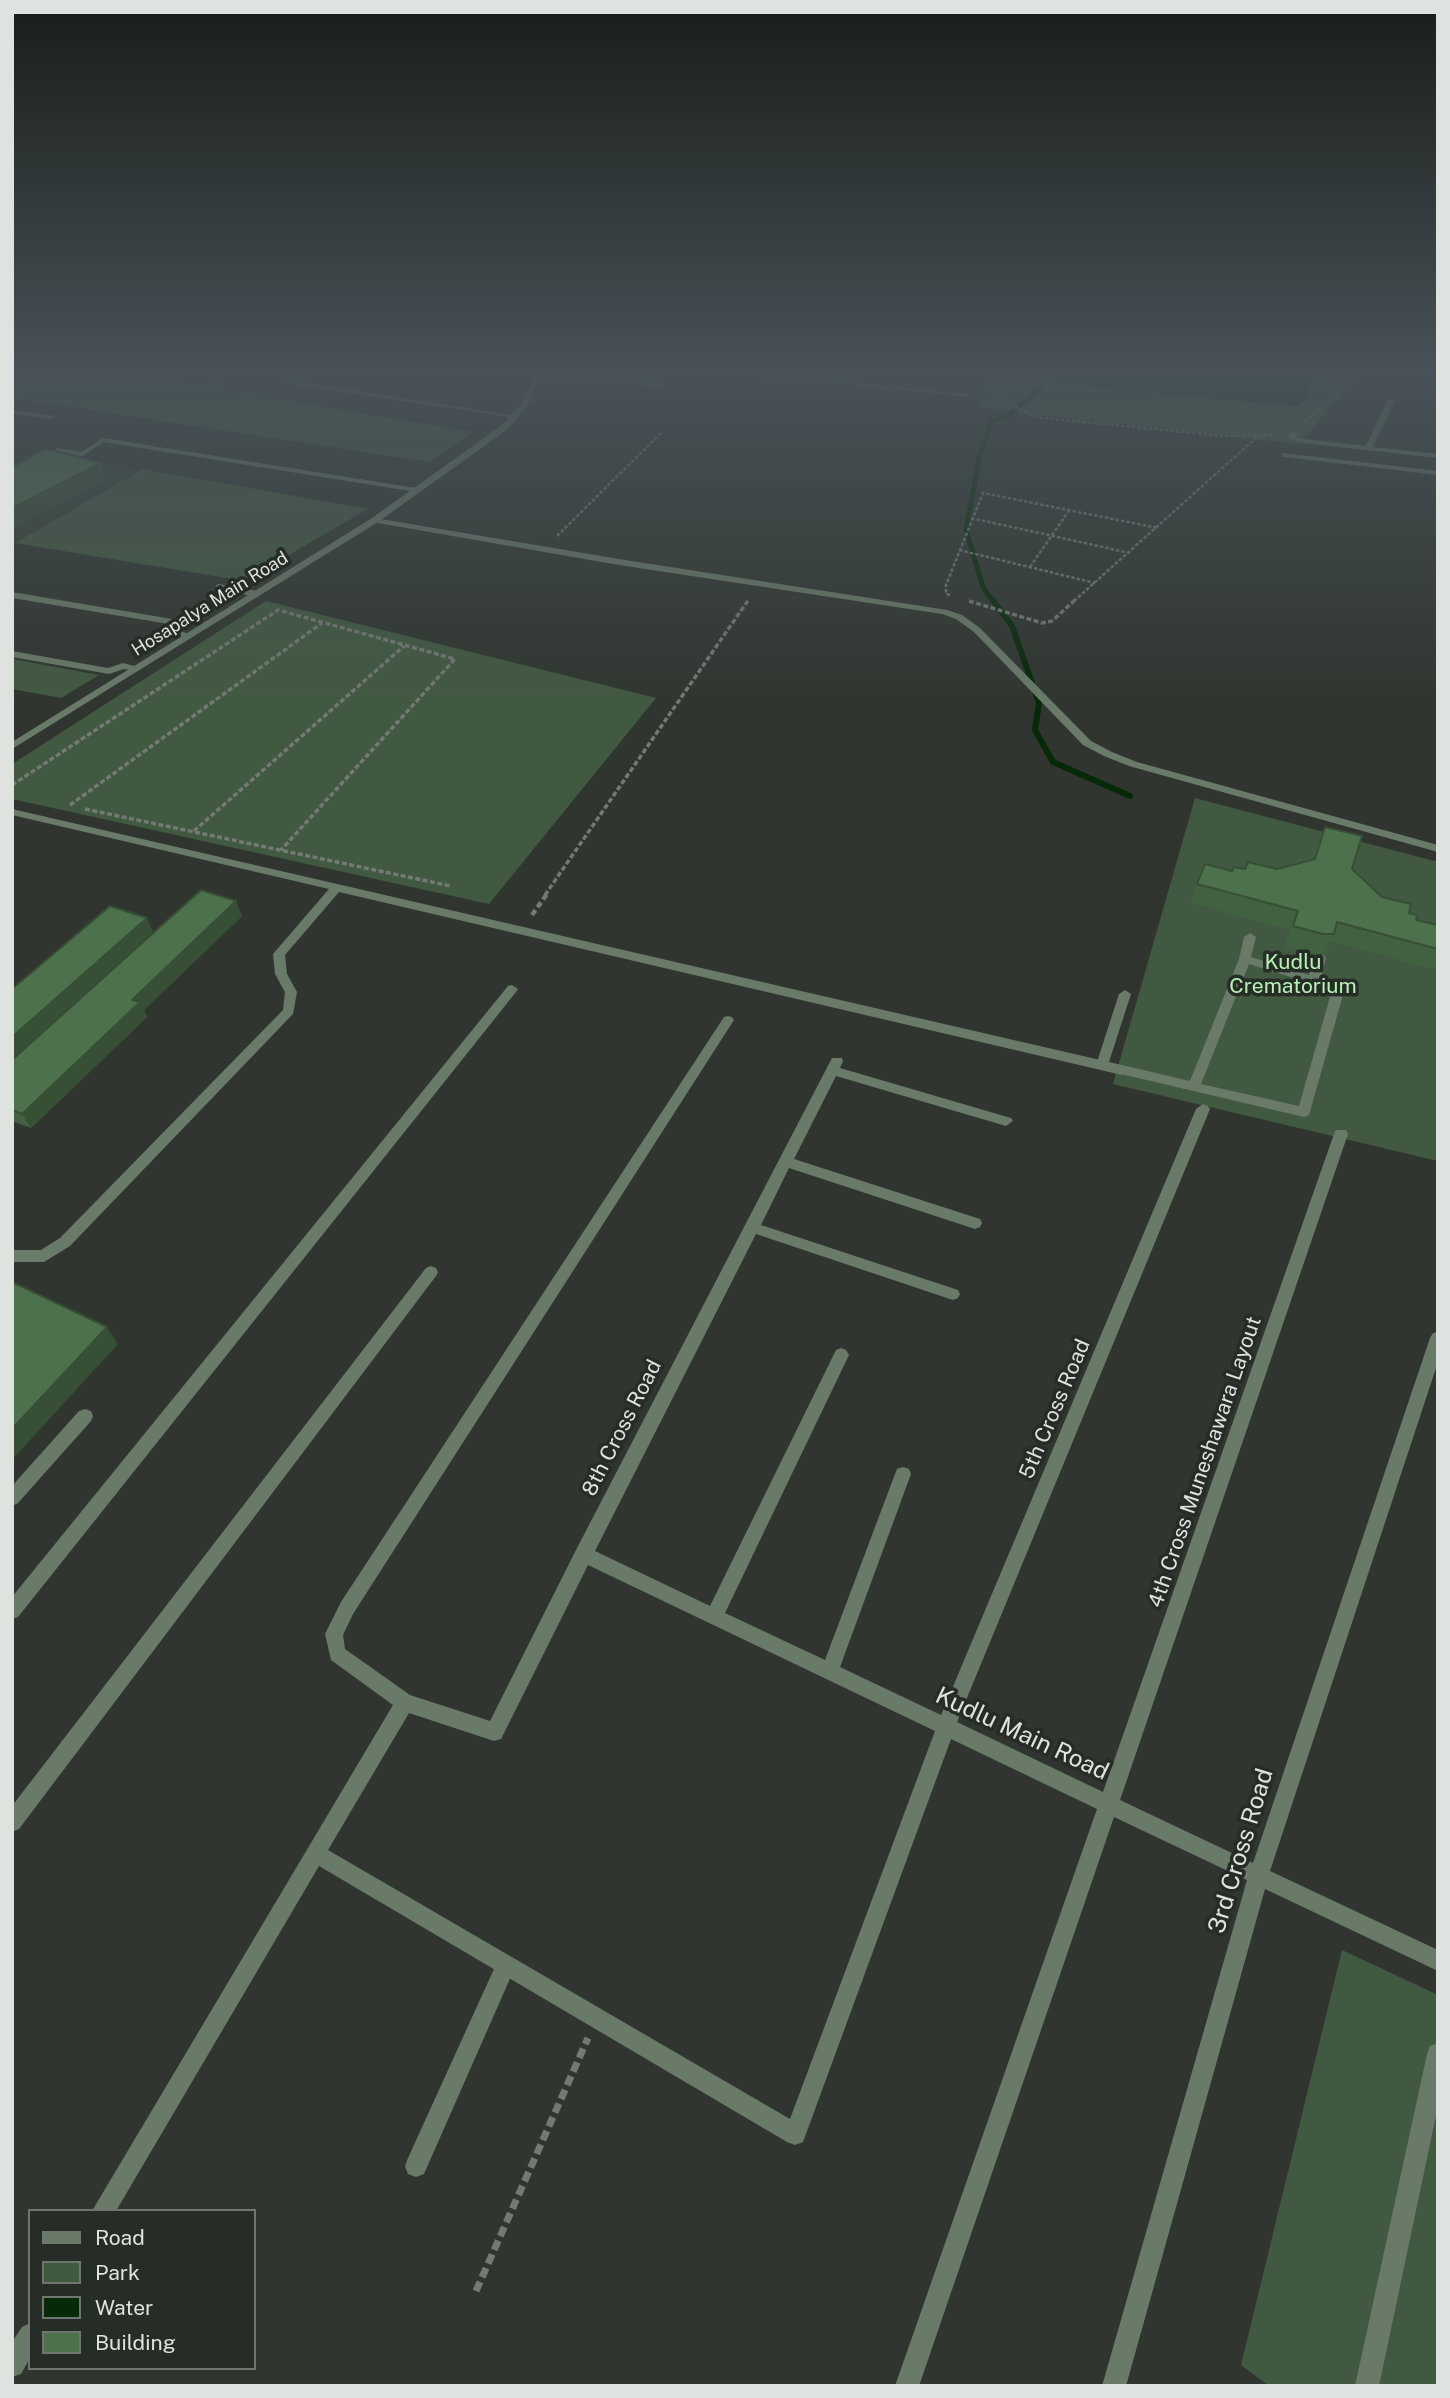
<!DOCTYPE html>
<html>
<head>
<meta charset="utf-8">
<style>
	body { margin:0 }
	#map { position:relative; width:1450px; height:2398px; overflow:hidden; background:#30362f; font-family:"Public Sans",sans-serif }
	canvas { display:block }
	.frame { position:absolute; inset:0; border:14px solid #dfe3df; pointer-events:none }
	.legend { position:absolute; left:28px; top:2209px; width:228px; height:161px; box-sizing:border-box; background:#262c26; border:2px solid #707570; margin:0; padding:9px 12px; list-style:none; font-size:21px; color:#dfe3df }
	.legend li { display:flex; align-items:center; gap:14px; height:35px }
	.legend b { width:35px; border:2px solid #707570 }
</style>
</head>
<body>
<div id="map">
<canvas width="1450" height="2398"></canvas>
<div class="frame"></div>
<ul class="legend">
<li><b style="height:9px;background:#6a7a69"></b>Road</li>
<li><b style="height:19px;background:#425941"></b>Park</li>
<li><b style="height:19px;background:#062908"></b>Water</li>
<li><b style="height:19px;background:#4d714c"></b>Building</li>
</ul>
</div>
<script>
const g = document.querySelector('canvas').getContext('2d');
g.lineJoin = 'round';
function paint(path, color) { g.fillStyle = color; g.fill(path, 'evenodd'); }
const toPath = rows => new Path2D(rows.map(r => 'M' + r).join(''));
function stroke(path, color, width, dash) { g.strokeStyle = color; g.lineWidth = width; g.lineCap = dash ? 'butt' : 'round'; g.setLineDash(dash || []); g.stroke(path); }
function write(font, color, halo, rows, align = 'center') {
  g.font = font + ' "Public Sans",sans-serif'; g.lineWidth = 7; g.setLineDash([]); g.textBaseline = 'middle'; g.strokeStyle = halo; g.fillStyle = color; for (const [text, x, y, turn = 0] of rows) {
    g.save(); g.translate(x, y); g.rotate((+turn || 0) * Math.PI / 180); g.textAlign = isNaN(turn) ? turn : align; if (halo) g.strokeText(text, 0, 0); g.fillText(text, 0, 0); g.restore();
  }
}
paint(toPath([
	[36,452,143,469,12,545,12,464]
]), '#364136');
paint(toPath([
	[12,372,119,372,473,432,429,462,12,398],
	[985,372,1363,372,1298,444,981,408],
	[143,469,368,509,244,581,15,543],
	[266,601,656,698,489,904,12,799,12,764],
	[12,659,99,675,61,698,12,689],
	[1195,798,1438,862,1438,1161,1113,1084],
	[1342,1950,1438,1995,1438,2386,1269,2386,1241,2365]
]), '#425941');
paint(toPath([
	[1014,372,1332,372,1329,377,1310,388,1306,400,1298,406,1034,382,1014,379]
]), '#062908');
stroke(toPath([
	[993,601,983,587,966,530,980,453,992,422,1009,415,1040,388,1044,372]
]), '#062908', 5);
stroke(toPath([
	[992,599,1012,626,1039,703,1035,730,1053,762,1130,796]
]), '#062908', 6);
stroke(toPath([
	[1001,372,998,395,1000,400,1036,417,1223,436,1276,435],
	[1305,422,1336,395,1351,372],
	[971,518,1130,553],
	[557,536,663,431],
	[959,550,1095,583],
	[1030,567,1070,509],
	[950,595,946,594,946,585,983,493,1158,528],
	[1074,601,1257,437]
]), '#737973', 2.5, [3.5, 2]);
stroke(toPath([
	[969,601,1042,623,1052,621,1076,599],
	[12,785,278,610,455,659,281,850],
	[70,805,322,623],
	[85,809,451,886],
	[194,831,404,646],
	[545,895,749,599]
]), '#737973', 3.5, [5, 2.5]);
stroke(toPath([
	[532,915,547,894]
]), '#737973', 4.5, [6, 3.5]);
stroke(toPath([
	[476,2291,588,2038]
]), '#737973', 7, [10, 5]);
paint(toPath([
	[1282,453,1438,471,1438,475,1285,457,1282,457,1282,453],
	[375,518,619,559,947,610,962,615,980,628,1091,741,1112,752,1137,762,1438,845,1438,852,1129,766,1104,756,1083,745,974,632,956,619,942,614,619,565,372,522,371,520,375,518],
	[1250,933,1256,937,1251,957,1309,975,1316,955,1324,955,1326,958,1321,978,1343,985,1345,988,1309,1115,1304,1117,1117,1073,1116,1070,1122,1065,1190,1081,1239,959,1244,937,1250,933],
	[1249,964,1332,990,1299,1106,1201,1084,1249,964],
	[1125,990,1131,994,1108,1065,1107,1068,1097,1068,1096,1065,1119,994,1125,990],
	[431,1266,436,1268,438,1272,436,1276,19,1829,12,1832,12,1806,426,1268,431,1266],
	[85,1409,91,1411,93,1416,91,1421,18,1503,12,1506,12,1486,79,1411,85,1409],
	[506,1955,513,1958,516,1965,424,2174,416,2177,408,2174,405,2166,408,2158,499,1958,506,1955],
	[1438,2043,1438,2106,1379,2386,1355,2386,1427,2054,1430,2046,1438,2043]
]), '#6a7a69');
paint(toPath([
	[219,372,226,372,217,379,213,379,213,377,219,372],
	[284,372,291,372,285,378,289,380,519,416,515,418,287,384,278,378,284,372],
	[735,372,756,372,974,395,970,397,738,374,735,372],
	[538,373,660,383,663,385,660,387,536,376,538,373],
	[1391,398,1395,400,1373,447,1438,454,1438,458,1303,443,1288,438,1289,433,1293,431,1297,433,1296,437,1303,439,1366,446,1387,400,1391,398],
	[12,410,51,415,55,417,51,419,12,414,12,410],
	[103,438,416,488,420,490,416,492,104,442,82,456,54,450,58,448,81,452,103,438],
	[219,584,257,591,261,594,257,597,216,589,216,585,219,584],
	[12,592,178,620,185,627,181,631,194,636,189,639,172,634,170,632,175,625,12,598,12,592],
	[12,651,108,668,123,663,142,668,137,671,124,669,109,674,12,657,12,651],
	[12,809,1122,1065,1128,1070,1122,1075,339,892,285,955,287,974,297,992,293,1014,70,1246,44,1262,12,1262,12,1250,41,1250,60,1238,283,1010,285,992,275,974,273,954,329,889,12,815,12,809],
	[512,985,518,989,516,992,18,1617,12,1619,12,1597,508,986,512,985],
	[728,1016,732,1017,734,1020,732,1023,353,1614,343,1635,345,1649,410,1695,490,1721,577,1548,832,1058,842,1058,843,1061,840,1068,1011,1118,1013,1121,1006,1126,836,1076,794,1159,980,1219,982,1223,980,1227,975,1229,789,1168,761,1225,958,1290,960,1294,958,1298,953,1300,756,1234,595,1551,710,1606,836,1350,841,1348,846,1350,849,1355,725,1613,825,1660,895,1474,897,1469,903,1467,909,1469,911,1474,840,1667,941,1715,1196,1109,1203,1104,1208,1106,1210,1109,957,1722,1103,1792,1334,1134,1336,1130,1346,1130,1348,1134,1120,1800,1253,1863,1430,1338,1433,1333,1438,1332,1438,1362,1270,1871,1438,1950,1438,1971,1265,1889,1126,2386,1102,2386,1247,1880,1114,1817,919,2386,895,2386,1097,1809,951,1739,803,2142,795,2145,787,2142,319,1866,116,2211,92,2211,393,1705,331,1660,325,1634,341,1602,724,1017,728,1016],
	[588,1565,935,1731,790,2119,328,1850,409,1713,494,1741,501,1739,588,1565],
	[30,2323,30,2358,21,2374,12,2377,12,2342,22,2327,30,2323]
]), '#6a7a69');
paint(toPath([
	[510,372,542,372,527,407,508,429,378,522,12,749,12,742,372,518,502,425,520,406,534,377,510,372]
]), '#6a7a69');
paint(toPath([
	[828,372,867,372,864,381,828,377],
	[1438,372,1438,393,1429,391,1435,375],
	[1325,827,1352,869,1382,897,1409,913,1416,920,1438,925,1438,966,1435,970,1331,941,1325,953,1314,954,1285,945,1290,930,1190,903,1197,884,1232,871,1245,869,1277,869,1312,860],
	[242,916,144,1010,147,1017,31,1128,12,1121,12,1060]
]), '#426141');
paint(toPath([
	[101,463,106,480,12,529,12,508],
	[236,901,242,916,144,1010,147,1017,31,1128,22,1114,132,1000],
	[147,918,153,932,12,1059,12,1037],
	[107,1327,118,1344,12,1460,12,1429]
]), '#364f35');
const building = toPath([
	[46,449,101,463,12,508,12,467,46,449],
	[1325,827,1362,836,1352,869,1382,897,1411,904,1409,913,1417,915,1416,920,1438,925,1438,949,1337,922,1334,934,1323,934,1293,926,1298,911,1197,884,1205,864,1232,871,1234,867,1245,869,1248,862,1277,869,1315,859,1325,827],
	[201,890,236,901,132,1000,140,1002,22,1114,12,1110,12,1060,201,890],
	[110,906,147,918,12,1037,12,989,110,906],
	[12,1282,107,1327,12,1429,12,1282]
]);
paint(building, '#4d714c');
stroke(building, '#364f35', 2);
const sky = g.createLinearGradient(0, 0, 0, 707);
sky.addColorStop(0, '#1a1e1a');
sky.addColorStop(0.53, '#485258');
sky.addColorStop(1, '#48525800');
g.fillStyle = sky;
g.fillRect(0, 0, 1450, 707);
write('18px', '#dfe3df', '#262c26', [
	["Hosapalya Main Road",210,604,-32]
]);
write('21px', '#b7f1b5', '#262c26', [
	["Kudlu",1293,963],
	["Crematorium",1293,987]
]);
write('21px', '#dfe3df', '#262c26', [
	["5th Cross Road",1055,1409,-67],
	["8th Cross Road",622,1428,-63],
	["4th Cross Muneshawara Layout",1205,1462,-71]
]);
write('24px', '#dfe3df', '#262c26', [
	["Kudlu Main Road",1022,1734,25],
	["3rd Cross Road",1241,1851,-73]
]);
</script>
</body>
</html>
